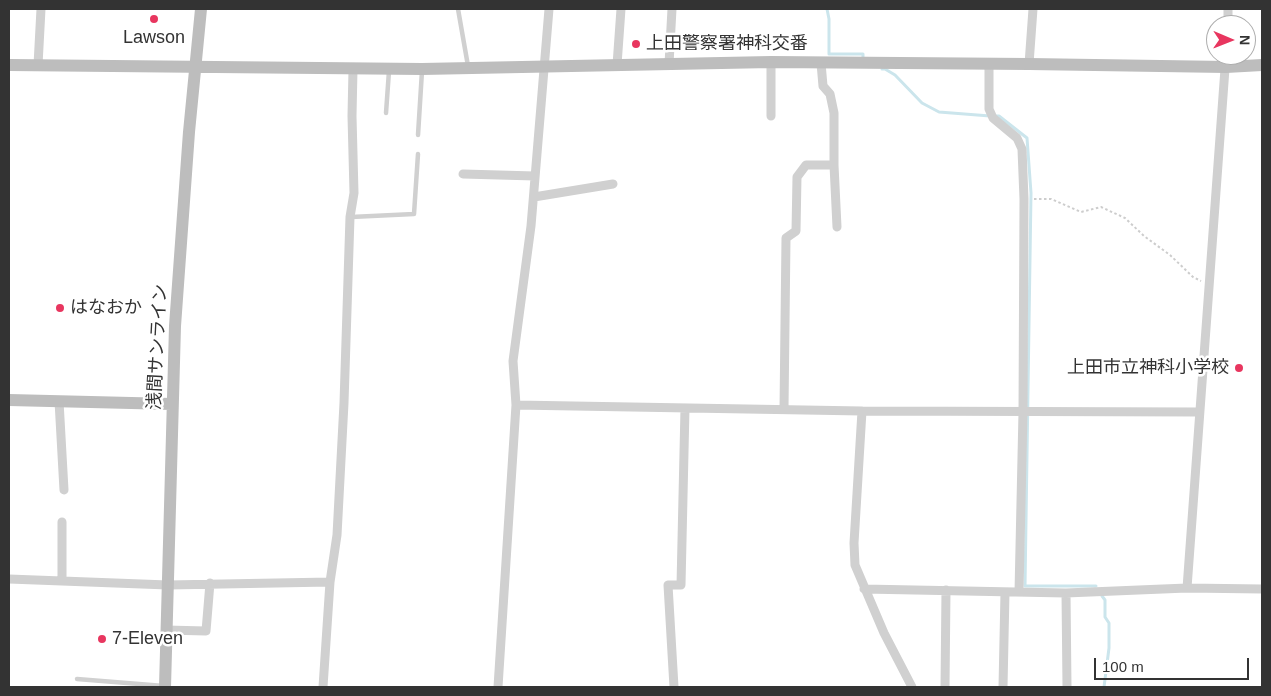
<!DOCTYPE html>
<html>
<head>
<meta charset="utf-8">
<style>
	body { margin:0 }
	#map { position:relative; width:1271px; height:696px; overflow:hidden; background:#fff; font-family:Helvetica,sans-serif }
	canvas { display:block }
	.frame { position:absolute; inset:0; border:10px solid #333; pointer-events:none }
	.north { position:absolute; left:1206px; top:15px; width:50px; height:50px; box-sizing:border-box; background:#fff; border:1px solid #adadad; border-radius:50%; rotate:91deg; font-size:14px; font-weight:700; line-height:20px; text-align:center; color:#333 }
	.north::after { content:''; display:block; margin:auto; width:18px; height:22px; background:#e8365f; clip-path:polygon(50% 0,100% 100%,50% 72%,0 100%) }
	.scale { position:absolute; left:1094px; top:658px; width:155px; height:22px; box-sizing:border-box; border:2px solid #333; border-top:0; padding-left:6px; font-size:15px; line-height:18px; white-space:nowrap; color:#333; -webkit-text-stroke:4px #fff; paint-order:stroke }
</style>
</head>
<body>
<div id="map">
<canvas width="1271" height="696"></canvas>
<div class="frame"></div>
<div class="north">N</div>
<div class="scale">100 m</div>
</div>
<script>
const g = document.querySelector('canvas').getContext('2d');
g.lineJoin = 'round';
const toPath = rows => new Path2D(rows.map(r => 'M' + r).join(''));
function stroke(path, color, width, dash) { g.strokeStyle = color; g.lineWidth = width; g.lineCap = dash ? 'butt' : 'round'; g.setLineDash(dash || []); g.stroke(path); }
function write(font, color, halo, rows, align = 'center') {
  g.font = font + ' Helvetica,"Noto Sans JP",sans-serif'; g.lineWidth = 5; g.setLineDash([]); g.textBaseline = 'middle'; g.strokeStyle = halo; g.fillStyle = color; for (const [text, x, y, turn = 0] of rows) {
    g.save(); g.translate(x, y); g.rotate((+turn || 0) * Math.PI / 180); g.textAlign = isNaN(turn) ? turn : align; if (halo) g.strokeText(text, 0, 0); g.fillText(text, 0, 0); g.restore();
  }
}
stroke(toPath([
	[827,9,829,19,829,54,863,54,863,61],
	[882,69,885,69,895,75,922,103,939,112,990,116],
	[996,116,999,116,1027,138,1031,193,1025,586,1096,586],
	[1102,596,1105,600,1105,617,1109,623,1109,648,1104,687]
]), '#cbe5ec', 3);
stroke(toPath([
	[1034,199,1051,199,1081,212,1101,207,1125,218,1144,236,1170,255,1193,277,1201,281]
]), '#cdcdcd', 2, [2.5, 2.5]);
stroke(toPath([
	[458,9,468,66],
	[386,113,389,71],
	[418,135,422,71],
	[351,217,414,214,418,154],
	[77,679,164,686]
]), '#d0d0d0', 4.5);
stroke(toPath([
	[1228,25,1228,9],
	[771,62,771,116],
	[669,64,672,9],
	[989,64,989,109,993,118,1017,138,1022,149,1024,199,1023,412,1019,592],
	[1029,64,1033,9],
	[38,65,41,9],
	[617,65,621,9],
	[834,165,837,227],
	[463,174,535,176],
	[534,197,613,184],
	[59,401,64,490],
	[516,405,862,411,1199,412],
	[784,409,786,238,796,231,797,177,806,165,834,165,834,113,830,94,823,86,821,63],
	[862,411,854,543,855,565,884,633,912,687],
	[62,522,62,581],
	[9,579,168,585,330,582],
	[1187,588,1226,55],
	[864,589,1066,593,1187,588,1262,589],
	[1066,593,1067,687],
	[166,630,206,631,210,583],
	[323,687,330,582,337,535,344,403,350,217,354,193,352,116,353,69],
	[498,687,516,405,513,361,531,226,549,9],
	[674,687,668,585,681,585,685,408],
	[945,687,946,590],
	[1003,687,1005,592]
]), '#d0d0d0', 9);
stroke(toPath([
	[9,65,422,69,771,62,1029,64,1226,67,1262,65],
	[9,400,172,404],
	[165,687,175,326,189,132,201,9]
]), '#bdbdbd', 12);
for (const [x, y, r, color] of [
	[154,19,5,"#e8365f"],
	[636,44,5,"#e8365f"],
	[60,308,5,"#e8365f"],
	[1239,368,5,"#e8365f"],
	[102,639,5,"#e8365f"]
]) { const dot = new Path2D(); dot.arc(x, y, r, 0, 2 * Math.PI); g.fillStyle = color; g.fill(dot); stroke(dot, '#fff', 2); }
write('18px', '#333', '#fff', [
	["Lawson",154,38,"center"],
	["上田警察署神科交番",646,44],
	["はなおか",70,308],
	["上田市立神科小学校",1229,368,"right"],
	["7-Eleven",112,639]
], 'left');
write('18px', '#333', '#fff', [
	["浅間サンライン",158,347,-87]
]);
</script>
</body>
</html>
